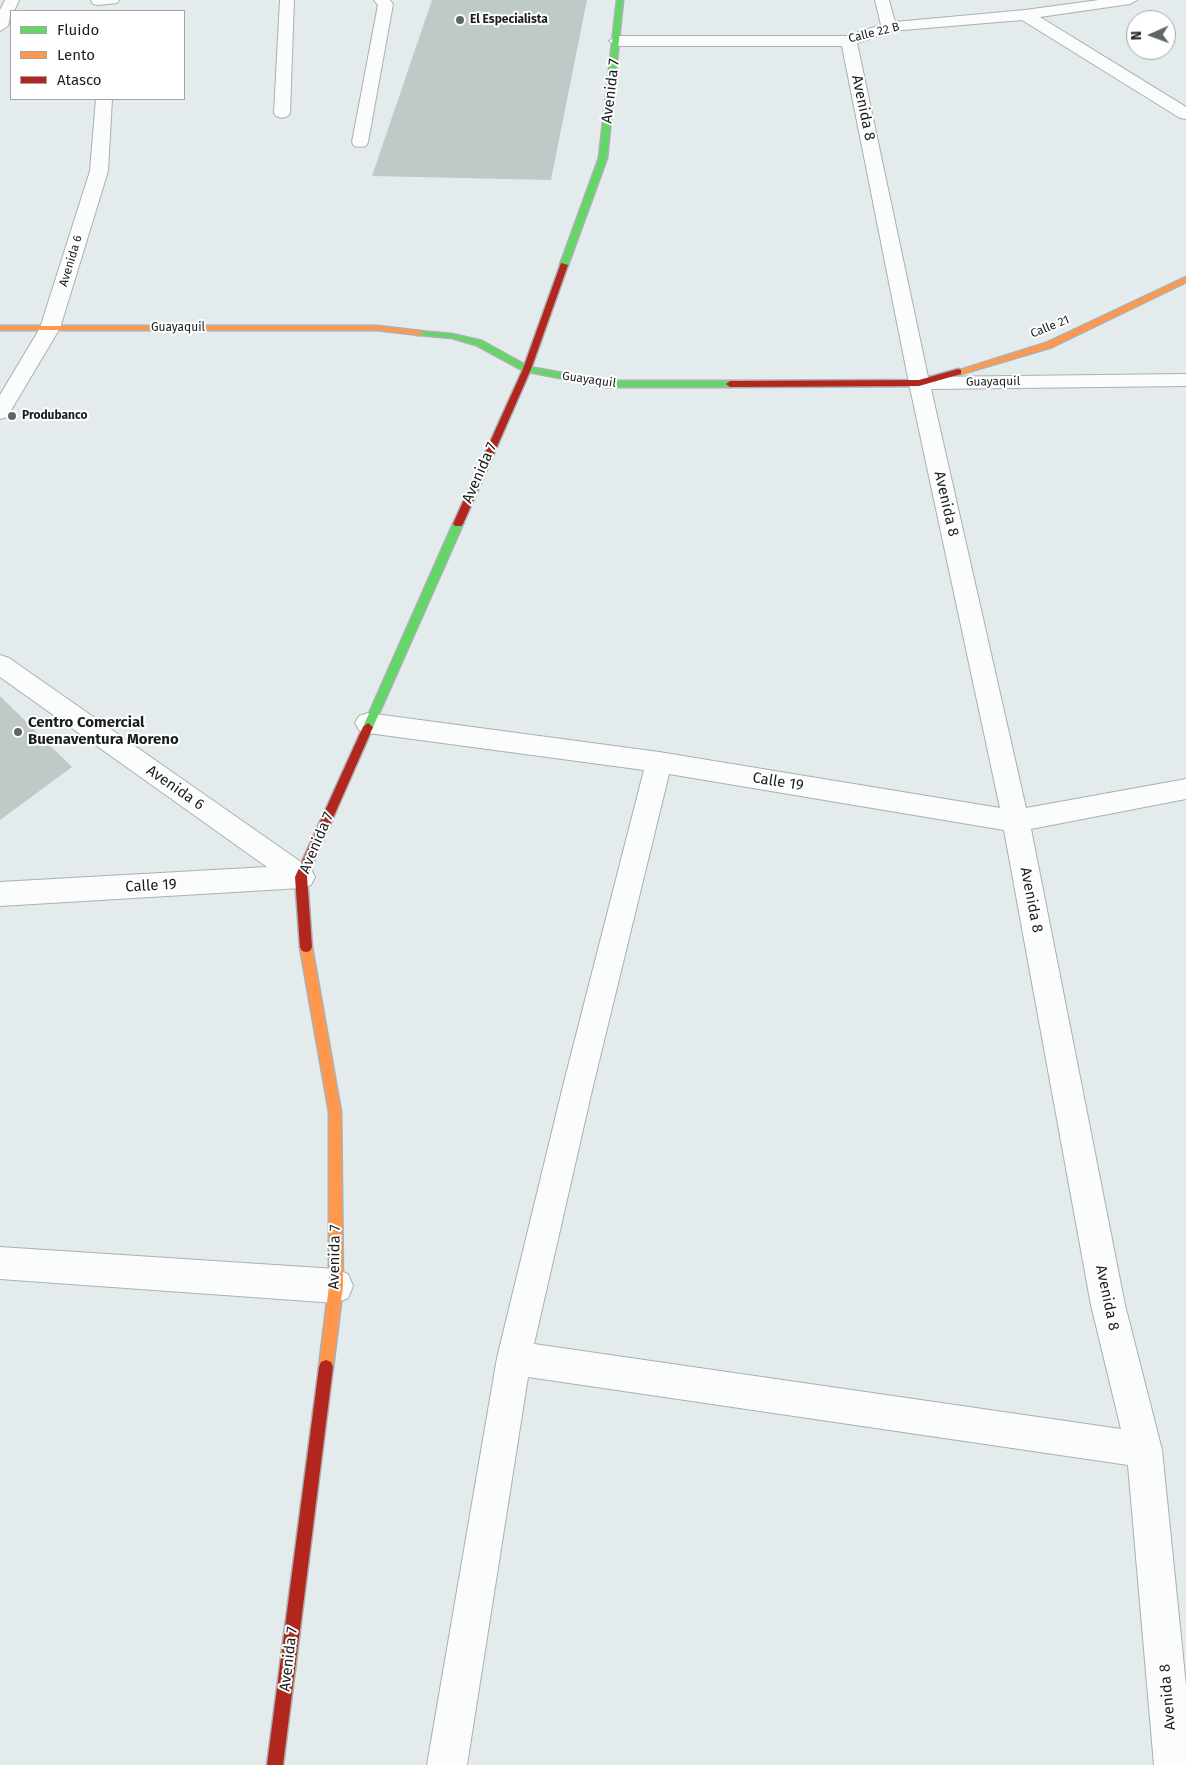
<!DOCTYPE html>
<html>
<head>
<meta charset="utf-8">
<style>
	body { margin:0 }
	#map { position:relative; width:1186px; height:1765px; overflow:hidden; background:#e4ebec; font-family:"Fira Sans",sans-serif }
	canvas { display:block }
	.legend { position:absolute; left:10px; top:10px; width:175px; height:90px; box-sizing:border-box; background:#fff; border:1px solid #a3a5a5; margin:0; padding:6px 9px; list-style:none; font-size:15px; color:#191e1e }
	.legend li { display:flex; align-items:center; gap:10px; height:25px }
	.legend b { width:25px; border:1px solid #a3a5a5 }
	.north { position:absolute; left:1126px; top:10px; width:50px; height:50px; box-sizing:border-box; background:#fff; border:1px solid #a3a5a5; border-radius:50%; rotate:268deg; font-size:14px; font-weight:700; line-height:20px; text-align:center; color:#191e1e }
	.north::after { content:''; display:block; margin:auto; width:18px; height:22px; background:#606666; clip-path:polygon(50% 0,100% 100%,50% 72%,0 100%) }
</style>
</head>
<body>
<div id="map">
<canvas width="1186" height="1765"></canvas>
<ul class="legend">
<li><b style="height:6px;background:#63d668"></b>Fluido</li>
<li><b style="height:6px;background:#ff974d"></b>Lento</li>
<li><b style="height:6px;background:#b3261e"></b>Atasco</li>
</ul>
<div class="north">N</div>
</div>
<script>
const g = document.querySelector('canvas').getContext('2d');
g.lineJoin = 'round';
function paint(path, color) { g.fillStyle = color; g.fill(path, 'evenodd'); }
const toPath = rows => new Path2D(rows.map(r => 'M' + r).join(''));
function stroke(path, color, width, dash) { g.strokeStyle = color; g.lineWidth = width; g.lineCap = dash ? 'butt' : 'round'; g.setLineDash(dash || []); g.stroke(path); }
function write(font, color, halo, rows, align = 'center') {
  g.font = font + ' "Fira Sans",sans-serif'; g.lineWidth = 4; g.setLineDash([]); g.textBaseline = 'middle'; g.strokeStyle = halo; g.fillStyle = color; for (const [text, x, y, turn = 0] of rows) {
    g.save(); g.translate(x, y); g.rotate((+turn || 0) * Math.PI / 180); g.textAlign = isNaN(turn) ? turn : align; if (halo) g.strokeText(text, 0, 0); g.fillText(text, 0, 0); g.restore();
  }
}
paint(toPath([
	[432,0,587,0,551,180,372,176],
	[0,696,72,767,0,820]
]), '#bec9c8');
const lane = toPath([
	[374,0,390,0,393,4,368,142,366,146,360,147,354,146,352,142,378,5,374,0]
]);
const street = toPath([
	[5,0,19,0,14,11,11,11,8,26,0,31,0,10,5,0],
	[91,0,119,0,117,3,98,5,93,4,91,0],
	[280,0,294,0,290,113,288,116,282,118,276,116,274,113,280,0],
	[875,0,889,0,895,22,1025,10,1099,0,1137,0,1130,4,1040,17,1186,107,1186,119,1180,118,1022,20,891,31,857,43,928,377,1186,374,1186,386,931,389,1026,808,1186,779,1186,799,1031,829,1125,1305,1162,1450,1186,1686,1186,1765,1154,1765,1128,1465,528,1377,467,1765,427,1765,497,1358,563,1086,644,770,368,733,359,730,355,723,359,716,368,713,659,752,1000,808,909,383,842,46,617,46,609,41,617,36,847,36,881,25,875,0],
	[669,774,1004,830,1091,1305,1121,1429,534,1344,593,1086,669,774],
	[96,99,112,99,108,171,60,328,7,417,0,419,0,395,40,328,90,171,96,99],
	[0,655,9,658,311,869,315,877,311,885,301,888,0,906,0,882,267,867,0,677,0,655],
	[0,1247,336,1269,348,1274,353,1286,348,1298,336,1303,0,1279,0,1247]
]);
const fast = toPath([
	[617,0,623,0,607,158,568,265,564,267,560,265,599,158,617,0],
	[417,331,452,334,482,341,529,367,606,381,730,381,734,384,730,387,606,387,524,371,476,345,452,338,420,335,417,335,417,331],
	[458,521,463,524,373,727,372,730,364,730,363,727,453,524,458,521]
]);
const slow = toPath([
	[1186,277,1186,282,1052,347,961,374,955,374,954,372,1046,343,1186,277],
	[0,326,377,326,420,331,424,333,420,335,377,330,0,330,0,326],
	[306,942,310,943,312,947,341,1112,343,1286,333,1367,331,1372,326,1374,321,1372,319,1367,329,1286,329,1112,300,947,302,943,306,942]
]);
const jam = toPath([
	[561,263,568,265,531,369,463,524,461,526,455,526,453,524,523,369,561,263],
	[958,369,961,370,961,374,919,386,730,387,726,384,730,381,919,380,958,369],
	[368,723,373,727,307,877,312,947,310,951,306,952,302,951,300,947,295,877,363,727,368,723],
	[326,1360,331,1362,333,1367,283,1765,267,1765,319,1367,321,1362,326,1360]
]);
stroke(lane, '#abb0b1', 2);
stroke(street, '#abb0b1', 2);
stroke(fast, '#abb0b1', 3);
stroke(slow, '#abb0b1', 3);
stroke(jam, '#abb0b1', 3);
paint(lane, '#fbfcfc');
paint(street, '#fbfcfc');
paint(fast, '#63d668');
paint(slow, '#ff974d');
paint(jam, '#b3261e');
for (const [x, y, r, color] of [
	[460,20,5,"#606666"],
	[12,416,5,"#606666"],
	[18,732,5,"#606666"]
]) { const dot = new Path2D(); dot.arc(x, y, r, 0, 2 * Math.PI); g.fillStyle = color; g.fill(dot); stroke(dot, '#fff', 2); }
write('bold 12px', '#191e1e', '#fff', [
	["El Especialista",470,20],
	["Produbanco",22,416]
], 'left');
write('12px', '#191e1e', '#fff', [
	["Calle 22 B",874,33,-14],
	["Avenida 6",71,261,-73],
	["Calle 21",1050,327,-22],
	["Guayaquil",178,328],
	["Guayaquil",589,380,8],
	["Guayaquil",993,382,-1]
]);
write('15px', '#191e1e', '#fff', [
	["Avenida 7",611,91,-83],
	["Avenida 8",863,108,78],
	["Avenida 7",480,473,-66],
	["Avenida 8",946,504,77],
	["Calle 19",778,782,9],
	["Avenida 6",175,788,35],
	["Avenida 7",317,843,-67],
	["Calle 19",151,886,-3],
	["Avenida 8",1031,900,79],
	["Avenida 7",335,1257,-89],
	["Avenida 8",1107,1298,78],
	["Avenida 7",289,1659,-83],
	["Avenida 8",1168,1697,-95]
]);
write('bold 15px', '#191e1e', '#fff', [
	["Centro Comercial",28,723],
	["Buenaventura Moreno",28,740]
], 'left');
</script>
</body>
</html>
